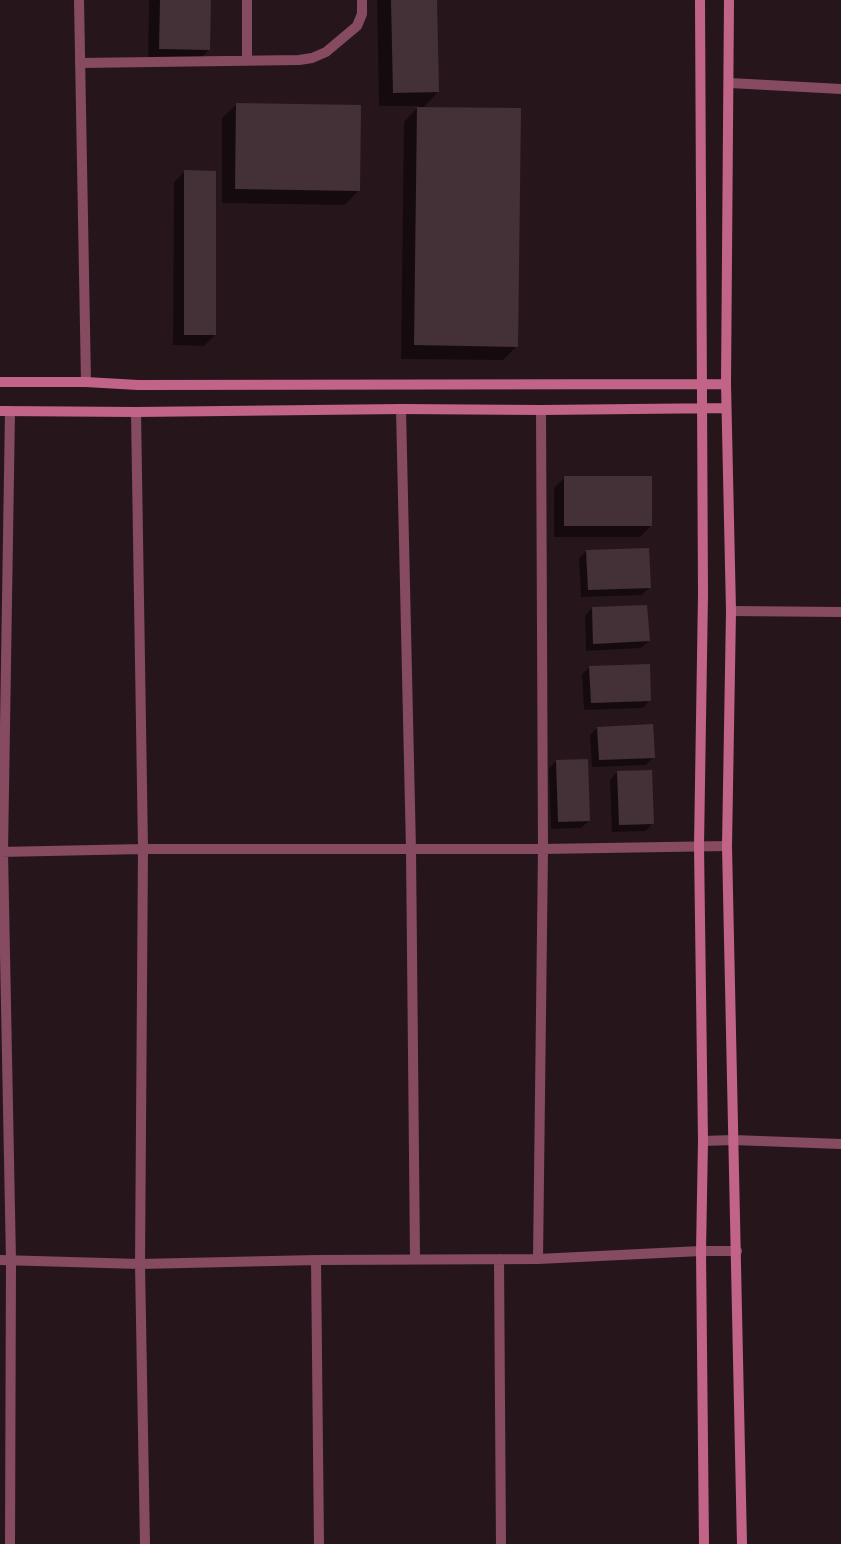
<!DOCTYPE html>
<html>
<head>
<meta charset="utf-8">
<style>
	body { margin:0 }
	canvas { display:block; background:#27151c }
</style>
</head>
<body>
<canvas width="841" height="1544"></canvas>
<script>
const g = document.querySelector('canvas').getContext('2d');
g.lineJoin = 'round';
function paint(path, color) { g.fillStyle = color; g.fill(path, 'evenodd'); }
const toPath = rows => new Path2D(rows.map(r => 'M' + r).join(''));
function stroke(path, color, width, dash) { g.strokeStyle = color; g.lineWidth = width; g.lineCap = dash ? 'butt' : 'round'; g.setLineDash(dash || []); g.stroke(path); }
paint(toPath([
	[149,0,210,0,209,50,198,61,148,60],
	[377,0,436,0,438,92,423,108,517,346,503,360,401,359,404,122,419,106,379,106],
	[237,104,359,190,345,205,222,203,222,118],
	[185,171,215,335,204,346,173,345,174,182],
	[565,477,651,526,640,537,554,537,554,488],
	[587,551,650,587,642,595,581,597,579,558],
	[646,606,649,641,641,648,586,651,585,616,592,608],
	[590,667,650,700,643,708,584,710,582,674],
	[597,728,654,757,646,765,592,767,590,735],
	[587,760,589,821,581,828,551,829,549,768,556,761],
	[617,772,653,823,646,831,612,832,610,780]
]), '#0007');
paint(toPath([
	[160,0,211,0,210,50,159,49],
	[391,0,437,0,439,92,393,93],
	[236,103,361,105,360,191,235,189],
	[417,107,521,108,518,347,414,345],
	[184,170,216,171,216,335,184,335],
	[564,476,652,476,652,526,564,526],
	[649,548,651,588,588,590,586,550],
	[647,605,650,641,593,644,592,607],
	[650,664,651,701,591,703,589,666],
	[653,724,655,758,599,760,597,727],
	[588,759,590,821,558,822,556,760],
	[652,770,654,824,619,825,617,771]
]), '#443037');
stroke(toPath([
	[247,0,247,61],
	[80,63,299,60,312,58,326,52,357,26,362,14,362,0]
]), '#864b60', 10);
stroke(toPath([
	[79,0,86,382],
	[730,83,841,89],
	[401,409,411,850,415,1258],
	[136,412,143,849,140,1264,145,1544],
	[731,611,841,612],
	[0,852,143,849,543,849,727,846],
	[703,1141,733,1140,841,1144],
	[499,1259,501,1544],
	[538,1259,543,849,541,410],
	[0,1260,140,1264,316,1260,538,1259,701,1251,737,1251],
	[316,1260,319,1544],
	[10,1544,11,1261,3,852,10,411]
]), '#864b60', 10);
stroke(toPath([
	[700,0,703,594,699,846,703,1141,701,1251,704,1544],
	[729,0,726,384,731,611,727,846,742,1544],
	[0,382,86,382,138,385,726,384],
	[0,411,136,412,401,409,541,410,726,408]
]), '#c26488', 10);
</script>
</body>
</html>
